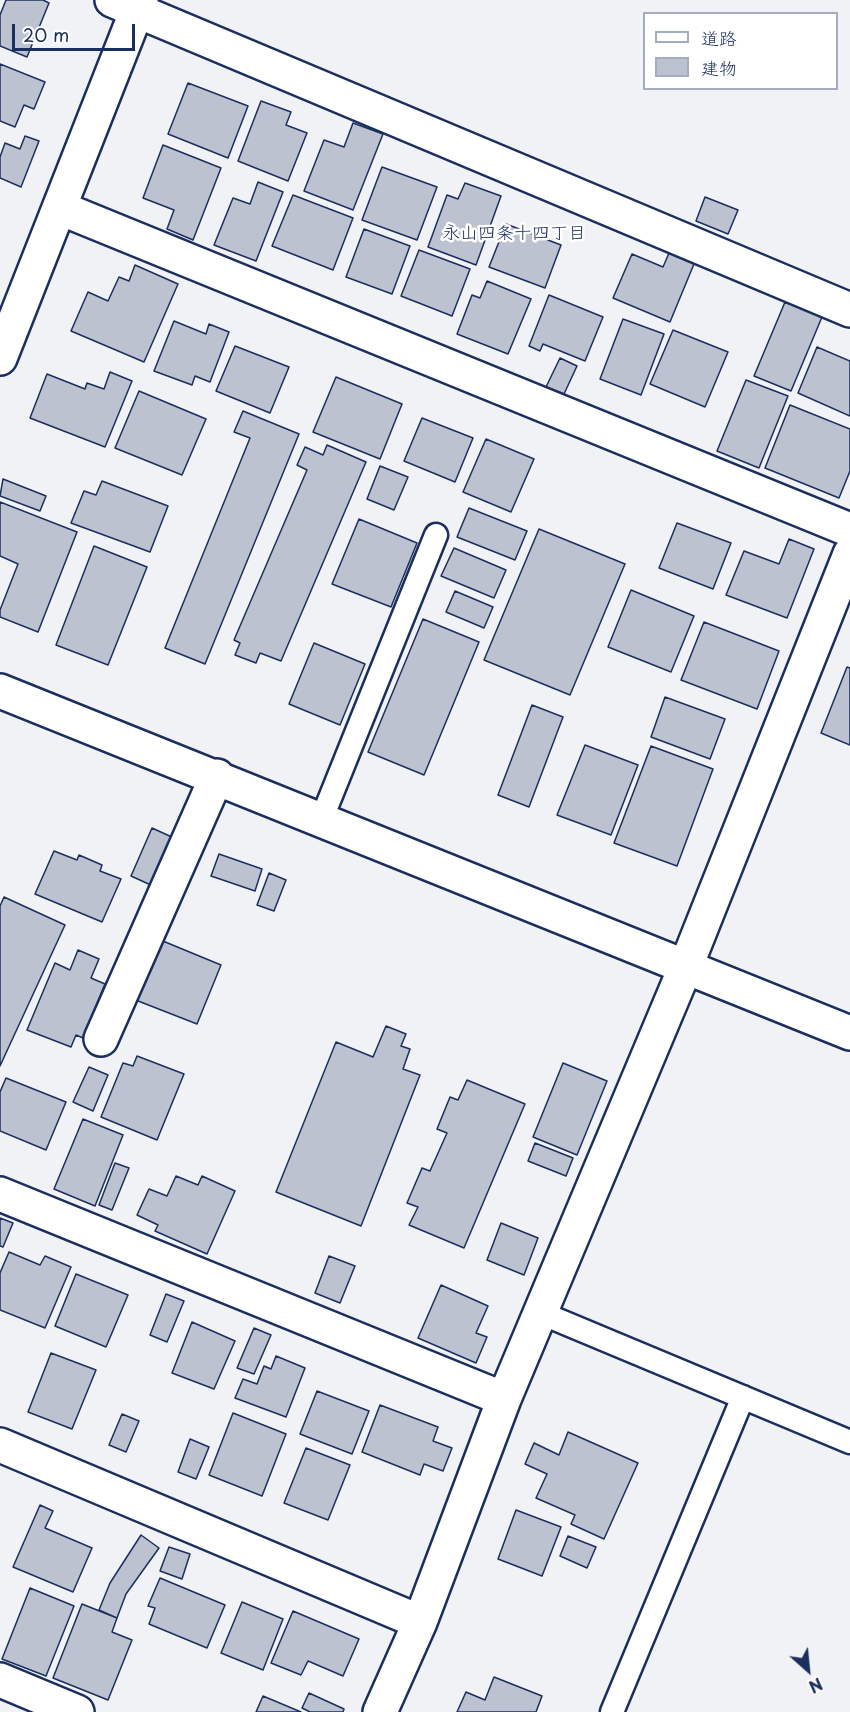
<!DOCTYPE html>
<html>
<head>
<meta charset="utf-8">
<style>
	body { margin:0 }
	#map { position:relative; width:850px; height:1712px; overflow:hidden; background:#f1f2f5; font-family:"Playpen Sans","Klee One",sans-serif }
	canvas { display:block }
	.legend { position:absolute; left:643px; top:12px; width:195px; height:78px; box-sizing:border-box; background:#fff; border:2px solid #a4acbf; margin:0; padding:8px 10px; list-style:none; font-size:18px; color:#1b2f5e }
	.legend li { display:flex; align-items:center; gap:12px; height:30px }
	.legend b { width:30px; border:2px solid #a4acbf }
	.north { position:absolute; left:778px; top:1640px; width:60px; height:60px; -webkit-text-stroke:4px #fff; paint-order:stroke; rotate:153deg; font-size:16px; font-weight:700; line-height:24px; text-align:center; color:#1b2f5e }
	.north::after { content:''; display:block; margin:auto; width:21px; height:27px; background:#1b2f5e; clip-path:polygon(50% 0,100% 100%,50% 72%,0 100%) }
	.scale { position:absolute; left:12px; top:24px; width:123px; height:27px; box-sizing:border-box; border:3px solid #1b2f5e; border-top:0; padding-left:8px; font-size:18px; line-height:21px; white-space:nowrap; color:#1b2f5e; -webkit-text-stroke:4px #fff; paint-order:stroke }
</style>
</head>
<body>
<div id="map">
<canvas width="850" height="1712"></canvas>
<ul class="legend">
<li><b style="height:8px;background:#fff"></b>道路</li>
<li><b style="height:16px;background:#bcc2d0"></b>建物</li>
</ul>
<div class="north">N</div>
<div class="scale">20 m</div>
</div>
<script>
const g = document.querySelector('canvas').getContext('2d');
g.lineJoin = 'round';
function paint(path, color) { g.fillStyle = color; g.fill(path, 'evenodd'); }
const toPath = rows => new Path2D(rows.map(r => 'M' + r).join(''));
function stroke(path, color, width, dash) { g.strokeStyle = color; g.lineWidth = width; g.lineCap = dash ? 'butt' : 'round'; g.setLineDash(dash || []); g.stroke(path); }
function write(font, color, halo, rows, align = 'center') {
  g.font = font + ' "Playpen Sans","Klee One",sans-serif'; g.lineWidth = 5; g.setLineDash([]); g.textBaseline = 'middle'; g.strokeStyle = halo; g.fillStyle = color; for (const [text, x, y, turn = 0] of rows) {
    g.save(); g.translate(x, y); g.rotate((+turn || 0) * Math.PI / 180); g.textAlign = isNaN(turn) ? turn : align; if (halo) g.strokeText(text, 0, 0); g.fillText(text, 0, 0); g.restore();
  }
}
const building = toPath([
	[6,0,43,0,49,3,27,57,0,46,0,15,6,0],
	[0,64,45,82,34,109,24,105,15,127,0,121,0,64],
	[188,83,248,106,228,158,168,134,188,83],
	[261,101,291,112,286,125,307,133,288,181,238,161,261,101],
	[353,123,383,134,353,210,304,191,324,140,344,147,353,123],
	[25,136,39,141,21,187,0,178,0,157,5,143,20,149,25,136],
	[163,145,221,168,193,240,167,229,174,210,143,198,163,145],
	[382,167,437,187,417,240,362,220,382,167],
	[258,182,283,192,256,261,214,245,233,198,250,204,258,182],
	[465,183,501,196,476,265,428,247,447,195,458,199,465,183],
	[293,195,353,218,333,270,272,246,293,195],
	[705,197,738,210,728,234,696,221,705,197],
	[506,224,561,245,545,288,489,267,506,224],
	[364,229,410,246,392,294,346,277,364,229],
	[419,250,470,269,452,316,401,296,419,250],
	[669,253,694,264,670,322,613,298,632,254,663,267,669,253],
	[135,265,178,284,144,362,71,331,88,292,108,301,119,277,129,281,135,265],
	[487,281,531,299,508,354,457,334,472,295,480,298,487,281],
	[549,295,603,317,585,361,543,344,540,351,529,346,549,295],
	[785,302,822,317,791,391,754,376,785,302],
	[623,319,664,334,641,395,600,379,623,319],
	[174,321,206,334,209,324,229,332,210,382,195,376,192,385,154,371,174,321],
	[673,330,728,352,705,407,650,384,673,330],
	[235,346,289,367,270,413,216,391,235,346],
	[817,347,850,361,850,416,798,393,817,347],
	[560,358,577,366,564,394,546,387,560,358],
	[110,372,132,381,105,447,30,418,47,374,85,389,87,383,104,389,110,372],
	[336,377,402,404,380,459,313,432,336,377],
	[746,380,788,396,759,468,717,451,746,380],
	[139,391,206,419,182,475,115,448,139,391],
	[790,405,850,429,850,471,839,498,765,468,790,405],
	[243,411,299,434,205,664,165,648,250,438,234,432,243,411],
	[422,418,473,438,455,482,404,461,422,418],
	[486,439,534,459,511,512,463,492,486,439],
	[327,445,366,462,281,661,260,653,256,663,235,655,240,643,234,640,307,470,297,465,305,447,323,455,327,445],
	[380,466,408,477,394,510,367,499,380,466],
	[3,479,46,496,40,511,0,496,3,479],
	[102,481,168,506,150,552,71,523,84,491,96,495,102,481],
	[0,502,77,532,38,632,0,617,0,610,18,564,0,556,0,502],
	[469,508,527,531,515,560,457,537,469,508],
	[359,519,417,543,391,607,332,584,359,519],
	[677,523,731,543,713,589,659,568,677,523],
	[539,529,625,564,570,695,484,660,539,529],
	[789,539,814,549,787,618,726,595,744,551,779,564,789,539],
	[94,546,147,567,108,665,56,645,94,546],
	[454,548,506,570,494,598,441,576,454,548],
	[631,590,694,616,671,672,608,647,631,590],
	[455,591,493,607,484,628,446,612,455,591],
	[423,619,479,642,424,775,368,752,423,619],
	[704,622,779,651,757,709,681,680,704,622],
	[314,643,365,664,340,725,289,704,314,643],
	[847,667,850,668,850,745,821,733,847,667],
	[665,697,725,719,710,759,651,737,665,697],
	[532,705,563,717,529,807,498,795,532,705],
	[585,745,638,765,611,835,557,815,585,745],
	[651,746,713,769,677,866,614,843,651,746],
	[152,828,174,838,153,886,131,876,152,828],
	[54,851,77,860,79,855,102,865,100,871,121,879,102,922,35,894,54,851],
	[219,854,262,869,255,891,211,876,219,854],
	[269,873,286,880,274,911,257,905,269,873],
	[4,897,65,925,0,1066,0,906,4,897],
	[158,939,221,965,197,1024,133,999,158,939],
	[78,950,99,959,91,978,105,984,83,1038,76,1035,71,1047,27,1030,55,963,70,970,78,950],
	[386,1026,406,1034,401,1046,410,1049,403,1069,420,1075,361,1226,276,1192,336,1042,373,1057,386,1026],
	[137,1056,184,1074,157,1140,101,1117,123,1063,133,1066,137,1056],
	[563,1063,607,1081,577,1155,533,1137,563,1063],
	[89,1067,108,1075,93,1111,73,1102,89,1067],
	[6,1078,66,1102,46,1150,0,1131,0,1092,6,1078],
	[467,1080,525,1104,464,1248,409,1225,418,1207,407,1203,422,1168,430,1171,447,1133,437,1129,450,1097,458,1100,467,1080],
	[83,1119,123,1135,95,1206,54,1189,83,1119],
	[535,1143,573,1158,566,1176,528,1161,535,1143],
	[115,1163,129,1168,112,1210,99,1205,115,1163],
	[176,1176,198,1185,202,1176,235,1191,207,1254,155,1231,158,1225,137,1215,149,1189,167,1196,176,1176],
	[0,1218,13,1223,3,1247,0,1246,0,1218],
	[501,1223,538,1238,524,1275,487,1260,501,1223],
	[9,1252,40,1265,45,1256,71,1267,45,1328,0,1310,0,1273,9,1252],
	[329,1256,355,1266,340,1303,315,1293,329,1256],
	[76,1274,128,1295,106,1347,55,1326,76,1274],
	[441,1285,488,1306,476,1333,487,1337,476,1363,418,1338,441,1285],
	[166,1294,184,1301,167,1342,150,1335,166,1294],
	[192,1322,235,1341,214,1389,172,1373,192,1322],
	[254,1328,271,1335,254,1374,237,1368,254,1328],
	[51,1353,96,1370,72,1429,28,1412,51,1353],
	[276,1356,305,1368,286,1417,235,1398,243,1379,257,1384,264,1366,271,1369,276,1356],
	[317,1391,369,1411,352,1454,300,1434,317,1391],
	[380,1405,438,1427,433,1441,452,1448,443,1471,424,1464,420,1475,362,1452,380,1405],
	[233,1413,286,1434,262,1496,209,1475,233,1413],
	[122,1414,139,1421,126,1452,109,1445,122,1414],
	[568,1432,638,1463,604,1539,571,1524,575,1515,536,1498,547,1474,525,1464,534,1443,559,1455,568,1432],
	[190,1439,209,1447,196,1479,178,1472,190,1439],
	[306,1448,350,1465,328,1520,284,1503,306,1448],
	[40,1505,53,1511,45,1528,92,1548,73,1592,13,1567,40,1505],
	[516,1510,561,1527,542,1576,498,1559,516,1510],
	[141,1535,159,1548,126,1594,117,1618,99,1610,110,1583,141,1535],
	[568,1536,596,1547,587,1568,560,1556,568,1536],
	[169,1547,190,1554,182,1579,160,1571,169,1547],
	[160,1578,225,1605,207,1648,149,1624,155,1608,148,1606,160,1578],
	[30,1588,74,1606,46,1676,2,1659,30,1588],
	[242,1602,283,1619,263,1670,221,1653,242,1602],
	[82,1604,117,1618,112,1632,132,1640,108,1700,53,1678,82,1604],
	[293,1611,359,1639,343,1676,308,1661,301,1675,271,1663,293,1611],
	[494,1677,542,1696,536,1712,457,1712,466,1692,485,1700,494,1677],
	[309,1693,344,1709,343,1712,310,1712,302,1708,309,1693],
	[263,1696,301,1712,256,1712,263,1696]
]);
paint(building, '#bcc2d0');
stroke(building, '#1b2f5e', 1.5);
const service = toPath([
	[322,818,436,535],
	[541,1313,850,1442],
	[612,1712,743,1397]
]);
const minor = toPath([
	[112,0,850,310],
	[60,208,850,530],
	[0,358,141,0],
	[0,691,850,1033],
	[101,1039,217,776],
	[0,1194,504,1399],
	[0,1445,420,1622],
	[0,1680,77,1712],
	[380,1712,420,1622,504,1399,686,966,850,554]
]);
stroke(service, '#1b2f5e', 27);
stroke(minor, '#1b2f5e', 38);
stroke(service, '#fff', 22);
stroke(minor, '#fff', 33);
write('18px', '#1b2f5e', '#fff', [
	["永山四条十四丁目",514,234]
]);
</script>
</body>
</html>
